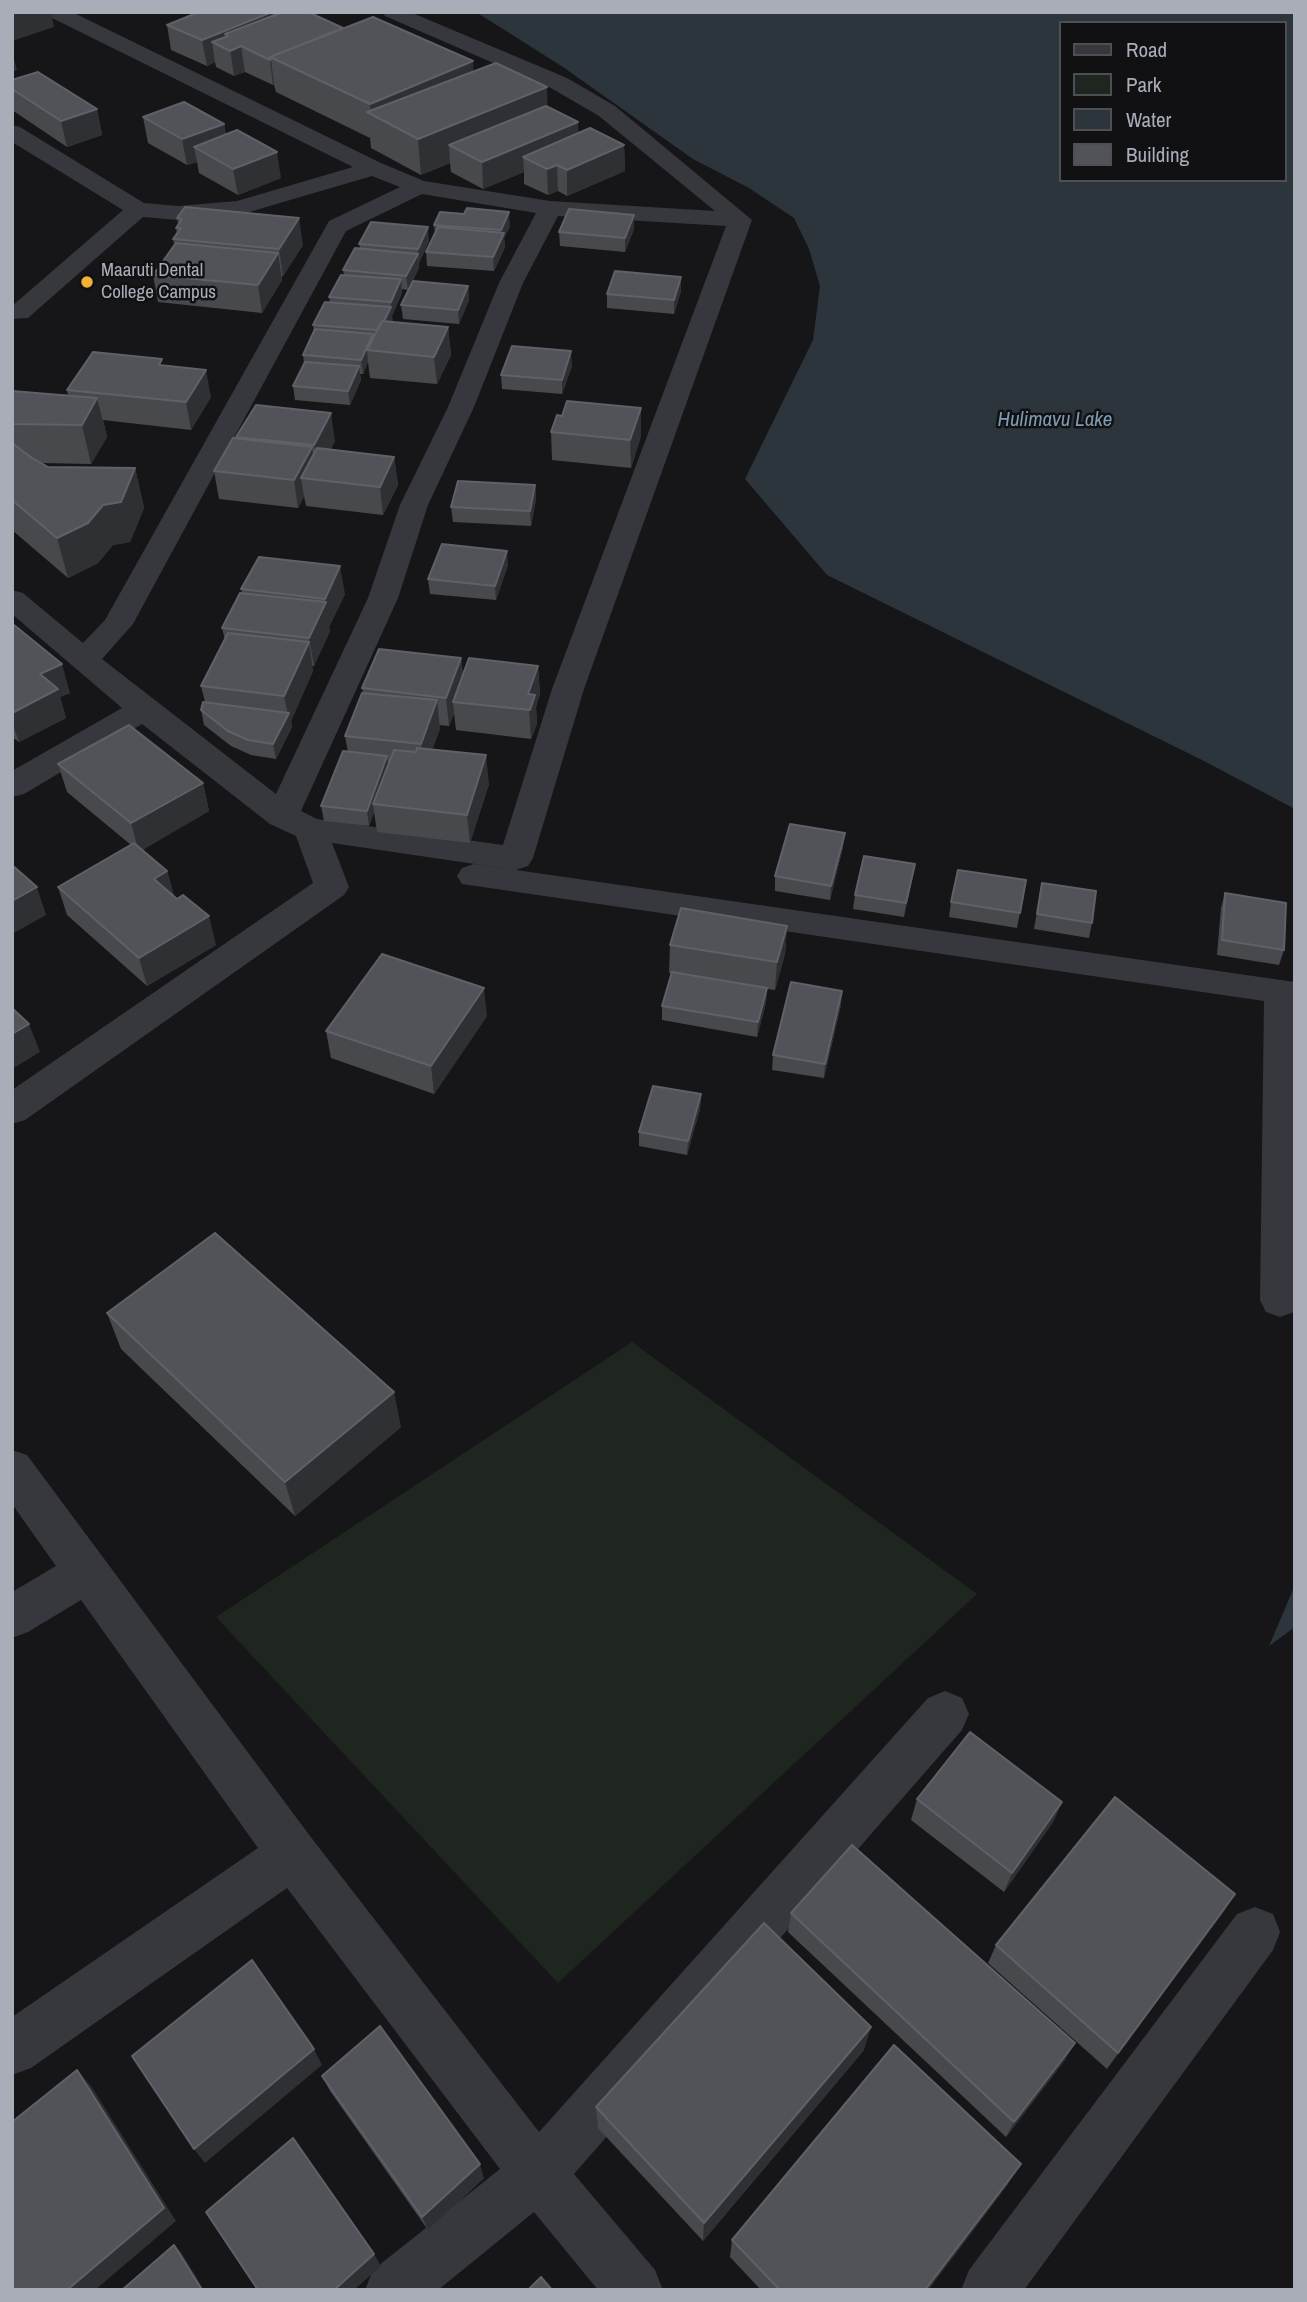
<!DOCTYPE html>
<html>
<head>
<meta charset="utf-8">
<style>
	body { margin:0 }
	#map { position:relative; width:1307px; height:2302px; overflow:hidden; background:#161618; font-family:"Archivo Narrow",sans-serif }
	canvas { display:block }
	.frame { position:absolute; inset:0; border:14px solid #a8adb8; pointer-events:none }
	.legend { position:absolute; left:1059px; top:21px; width:228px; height:161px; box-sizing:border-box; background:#111113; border:2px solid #4d4f55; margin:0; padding:9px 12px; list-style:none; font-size:21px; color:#a8adb8 }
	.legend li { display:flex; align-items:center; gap:14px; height:35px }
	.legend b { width:35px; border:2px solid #4d4f55 }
</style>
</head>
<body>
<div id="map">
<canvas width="1307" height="2302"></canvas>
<div class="frame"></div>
<ul class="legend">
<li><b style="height:9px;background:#37383d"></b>Road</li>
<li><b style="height:19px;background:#1e261f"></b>Park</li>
<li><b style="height:19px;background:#2c353c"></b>Water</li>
<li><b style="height:19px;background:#525359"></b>Building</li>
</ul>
</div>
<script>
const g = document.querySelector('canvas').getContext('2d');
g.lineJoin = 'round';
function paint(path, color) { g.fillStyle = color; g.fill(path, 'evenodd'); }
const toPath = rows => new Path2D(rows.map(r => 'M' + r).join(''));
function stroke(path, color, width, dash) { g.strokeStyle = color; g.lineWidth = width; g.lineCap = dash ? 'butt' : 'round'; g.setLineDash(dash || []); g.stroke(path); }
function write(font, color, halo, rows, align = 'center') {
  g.font = font + ' "Archivo Narrow",sans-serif'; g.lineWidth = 5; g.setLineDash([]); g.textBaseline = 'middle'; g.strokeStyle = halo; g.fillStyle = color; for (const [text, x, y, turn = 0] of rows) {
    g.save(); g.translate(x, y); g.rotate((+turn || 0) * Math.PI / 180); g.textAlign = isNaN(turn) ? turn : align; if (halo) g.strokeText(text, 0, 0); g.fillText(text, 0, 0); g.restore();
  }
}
paint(toPath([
	[632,1342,977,1594,558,1983,216,1617]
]), '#1e261f');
paint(toPath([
	[476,12,1295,12,1295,809,1202,760,827,575,745,479,813,340,820,286,809,249,794,218,749,188,693,159,563,67],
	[1060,23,1284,23,1284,180,1060,180],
	[1295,1585,1295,1627,1269,1646]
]), '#2c353c');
paint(toPath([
	[45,12,72,12,381,163,424,181,550,201,715,211,599,116,551,88,385,16,382,12,410,12,567,78,615,106,752,220,584,689,533,858,528,866,516,870,332,843,349,887,344,895,25,1120,12,1124,12,1090,313,883,296,836,270,824,142,724,24,794,12,797,12,771,122,708,12,614,12,590,23,593,83,643,105,620,329,221,400,187,372,176,239,215,178,220,143,217,28,318,12,319,12,306,123,210,12,142,12,125,20,127,144,203,178,206,237,201,353,167,48,16,45,12],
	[422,194,536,213,499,283,448,407,400,505,368,598,276,794,102,659,133,624,346,231,422,194],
	[558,216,726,226,552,689,503,845,317,819,301,811,398,598,428,505,474,407,523,283,558,216],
	[474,864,1295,982,1294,1312,1280,1317,1266,1312,1260,1300,1264,1001,462,884,457,876,462,868,474,864],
	[12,1450,27,1455,310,1836,539,2132,928,1698,945,1691,962,1698,969,1714,962,1730,574,2174,655,2270,663,2290,598,2290,534,2212,438,2290,365,2290,373,2270,500,2169,287,1888,31,2068,12,2075,12,2017,258,1848,81,1600,28,1632,12,1638,12,1592,56,1566,12,1504,12,1450],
	[1255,1907,1273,1914,1280,1932,1273,1950,1024,2290,961,2290,969,2270,1237,1914,1255,1907]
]), '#37383d');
paint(toPath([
	[315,16,343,28,474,71,548,107,579,133,624,145,625,171,567,196,558,191,548,195,524,184,524,172,483,189,451,172,450,163,421,175,371,148,370,138,276,92,274,85,273,85,245,72,234,76,216,67,215,62,207,66,171,50,167,25],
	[12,80,97,109,102,135,67,147,12,110],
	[143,117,224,124,226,135,281,178,238,195,199,173,197,162,187,165,148,143],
	[634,215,634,229,625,252,560,246,559,232],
	[177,218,303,245,283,276,282,276,282,280,262,313,158,302,153,275,174,244,173,239,177,234,176,228,178,224],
	[434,225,510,226,504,238,505,247,494,271,427,266,426,252,435,234],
	[429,241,419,263,419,268,408,290,402,289,402,293,392,316,392,322,448,327,451,355,437,384,370,378,368,362,363,374,360,374,361,380,350,405,295,400,293,386,304,363,303,355,314,332,313,325,330,302,329,297,344,275,343,270,360,248,359,244],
	[681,277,681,291,674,314,607,308,607,294],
	[468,286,469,300,459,324,403,319,401,305],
	[164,366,211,397,191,430,103,420,107,437,91,464,41,463,48,467,135,468,144,508,130,542,113,545,98,563,68,578,12,530,12,391,68,395,67,390],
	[572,366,562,394,502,389,501,375],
	[562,416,641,436,631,468,552,460,551,432],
	[236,437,335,441,330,450,394,457,398,485,383,515,306,506,304,496,298,508,219,499,214,471,237,439],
	[535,485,536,499,531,526,453,522,451,507],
	[508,565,496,600,430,594,428,579],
	[241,589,345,594,329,627,330,631,314,666,312,666,313,671,291,721,292,727,276,759,251,755,231,746,204,725,201,710,205,702,201,686,225,640,222,628,242,593],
	[12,626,70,693,60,697,66,718,19,742,12,737],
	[461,658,463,675,538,666,540,694,536,707,537,724,531,739,456,730,454,713,449,726,439,725,440,729,432,749,489,784,470,843,377,832,374,812,369,826,324,821,321,806,348,752,345,736,363,693,362,688],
	[58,764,203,783,209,811,142,850,167,871,174,896,216,945,147,986,67,915,58,887,131,845,67,792],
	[843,847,830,900,775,891,775,876],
	[912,879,904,917,853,909,855,895],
	[1026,880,1017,928,949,917,951,902],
	[1042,883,1092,923,1089,938,1034,929],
	[1225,893,1284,950,1279,965,1217,955,1221,908],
	[787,926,785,954,775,990,767,989,766,1003,757,1037,662,1020,662,1006,671,973,669,973,670,945],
	[841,1005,824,1078,772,1070,773,1055],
	[487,1016,434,1094,331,1058,326,1031],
	[701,1094,700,1109,687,1155,639,1146,639,1132],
	[107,1313,401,1427,295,1516,121,1349],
	[917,1799,1062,1802,1053,1822,1004,1892,911,1820],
	[1235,1894,1107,2069,988,1963,996,1945],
	[791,1913,1065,2060,1006,2137,788,1932],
	[864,2050,703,2241,598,2128,596,2107],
	[322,2076,484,2178,428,2230,330,2091],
	[1008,2184,928,2290,761,2290,730,2257,732,2240]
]), '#47494d');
paint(toPath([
	[17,12,51,12,54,27,12,41,12,14],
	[272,12,315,12,316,18,241,46,245,72,234,76,228,36,225,34,228,50,212,42,215,62,207,66,202,40],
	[12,52,17,70,12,72],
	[271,59,274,85,273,85,270,60],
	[473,61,475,96,371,114,370,104],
	[547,87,548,123,449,145,450,163,421,175,418,139],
	[97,109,102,135,67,147,61,121],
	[578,122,579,148,523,157,524,172,483,189,482,162],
	[224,124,228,150,194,147,197,162,187,165,182,139],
	[624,145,625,171,567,196,567,170],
	[277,152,281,178,238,195,233,169],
	[557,165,558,191,548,195,547,169],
	[509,212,510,226,504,238,505,247,494,271,493,257,501,239,501,230],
	[634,215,634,229,625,252,625,238],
	[299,218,303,245,283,276,279,249],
	[428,227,429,241,419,263,418,249],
	[278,253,282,280,262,313,258,285],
	[418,254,419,268,408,290,406,276],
	[681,277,681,291,674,314,674,300],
	[401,279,402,293,392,316,393,321,382,345,380,331,391,307,391,302],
	[468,286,469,300,459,324,458,310],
	[448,327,451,355,437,384,434,357],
	[373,334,375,349,367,350,368,362,363,374,361,360],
	[571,351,572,366,562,394,562,380],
	[359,366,361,380,350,405,348,391],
	[206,370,211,397,191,430,186,402],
	[97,398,107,437,91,464,82,425],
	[641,408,641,436,631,468,630,440],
	[331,413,335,441,318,473,314,445],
	[312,447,316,475,301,478,304,496,298,508,294,480],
	[394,457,398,485,383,515,380,487],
	[135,468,144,508,130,542,113,545,98,563,68,578,57,538],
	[535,485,536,499,531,526,530,511],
	[507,551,508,565,496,600,495,586],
	[340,566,345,594,329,627,330,631,314,666,309,638,325,603,325,599],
	[309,642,313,671,291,721,292,727,276,759,273,744,288,715,284,696],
	[461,658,464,686,453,702,454,713,449,726,446,698],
	[62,664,70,693,60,697,66,718,19,742,12,722,12,713,40,674],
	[538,666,540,694,536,707,537,724,531,739,528,694],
	[437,700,440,729,424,773,421,744],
	[486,755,489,784,470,843,467,815],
	[387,756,389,771,373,804,374,812,369,826,367,811],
	[203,783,209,811,139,852,131,823],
	[845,833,843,847,830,900,831,886],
	[915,864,912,879,904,917,906,903],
	[167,871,175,899,154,879],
	[37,887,46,915,12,934,12,901],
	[209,916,216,945,147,986,139,958],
	[787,926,785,954,775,990,777,962],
	[484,988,487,1016,434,1094,431,1066],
	[767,988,766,1003,757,1037,758,1022],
	[842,991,841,1005,824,1078,825,1064],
	[29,1024,40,1052,12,1069,12,1034],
	[701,1094,700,1109,687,1155,688,1141],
	[394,1392,401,1427,295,1516,285,1482],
	[1062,1802,1053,1822,1004,1892,1012,1873],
	[1235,1894,1223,1913,1107,2069,1118,2053],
	[871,2027,864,2050,703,2241,704,2223],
	[1075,2043,1065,2060,1006,2137,1014,2122],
	[314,2049,322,2065,205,2163,194,2149],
	[77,2070,91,2086,176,2221,95,2290,67,2290],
	[480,2164,484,2178,428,2230,422,2217],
	[1021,2164,1008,2184,928,2290,925,2290],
	[174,2245,181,2252,204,2290,202,2290],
	[374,2254,381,2266,354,2290,334,2290]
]), '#2f3033');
const building = toPath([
	[199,12,272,12,202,40,167,25,199,12],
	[274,12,283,12,274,16,274,12],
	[283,12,308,12,343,28,270,57,271,59,270,60,241,46,230,51,212,42,228,36,225,34,283,12],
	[373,17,473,61,370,104,270,57,373,17],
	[496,63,547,87,418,139,367,112,496,63],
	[38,72,97,109,61,121,12,89,12,80,38,72],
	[184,102,224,124,182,139,143,117,184,102],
	[546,106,578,122,482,162,449,145,546,106],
	[590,128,624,145,567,170,557,165,547,169,523,157,590,128],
	[237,130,277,152,233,169,194,147,237,130],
	[185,207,299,218,279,249,173,239,181,228,176,228,182,219,177,218,185,207],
	[467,208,509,212,501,230,434,225,440,212,464,214,467,208],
	[569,209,634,215,625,238,559,232,569,209],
	[371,222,428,227,418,249,359,244,371,222],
	[438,227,504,233,493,257,426,252,438,227],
	[176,243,278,253,258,285,153,275,176,243],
	[355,248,418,254,406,276,343,270,355,248],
	[615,271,681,277,674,300,607,294,615,271],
	[341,275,401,279,391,302,329,297,341,275],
	[413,281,468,286,458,310,401,305,413,281],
	[325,302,391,307,384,321,382,321,377,330,313,325,325,302],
	[382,321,448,327,434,357,367,350,382,321],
	[315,329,373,334,361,360,303,355,315,329],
	[512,346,571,351,562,380,501,375,512,346],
	[93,352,162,359,159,365,206,370,186,402,67,390,93,352],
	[305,362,359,366,348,391,293,386,305,362],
	[12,391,97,398,82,425,12,424,12,391],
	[567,401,641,408,630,440,551,432,557,415,562,416,567,401],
	[256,405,331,413,314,445,236,437,256,405],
	[233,438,312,447,294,480,214,471,233,438],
	[12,443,32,458,48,467,135,468,121,502,103,505,88,523,57,538,12,500,12,443],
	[317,448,394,457,380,487,301,478,317,448],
	[458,481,535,485,530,511,451,507,458,481],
	[442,544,507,551,495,586,428,579,442,544],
	[259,557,340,566,325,599,241,589,259,557],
	[240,593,326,602,309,638,222,628,240,593],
	[14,625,62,664,40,674,58,689,12,713,12,626,14,625],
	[228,633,309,642,284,696,201,686,228,633],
	[379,649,461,658,446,698,362,688,379,649],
	[469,658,538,666,528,694,535,695,530,710,453,702,469,658],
	[362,693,437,700,421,744,345,736,362,693],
	[203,702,289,713,273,744,248,740,228,731,201,710,203,702],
	[129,725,203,783,131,823,58,764,129,725],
	[417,748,486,755,467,815,373,804,394,750,416,752,417,748],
	[343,751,387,756,367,811,321,806,343,751],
	[790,824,845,833,831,886,775,876,790,824],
	[134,843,167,871,154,879,177,899,183,895,209,916,139,958,58,887,134,843],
	[864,856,915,864,906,903,855,895,864,856],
	[12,865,37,887,12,901,12,865],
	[958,870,1026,880,1020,913,951,902,958,870],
	[1042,883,1096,891,1092,923,1037,914,1042,883],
	[1225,893,1286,903,1284,950,1222,940,1225,893],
	[681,908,787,926,777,962,670,945,681,908],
	[382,954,484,988,431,1066,326,1031,382,954],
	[672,972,767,988,758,1022,662,1006,672,972],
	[791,982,842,991,825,1064,773,1055,791,982],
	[12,1008,29,1024,12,1034,12,1008],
	[653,1086,701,1094,688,1141,639,1132,653,1086],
	[215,1233,394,1392,285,1482,107,1313,215,1233],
	[970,1732,1062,1802,1012,1873,917,1799,970,1732],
	[1115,1797,1235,1894,1118,2053,996,1945,1115,1797],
	[852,1845,1075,2043,1014,2122,791,1913,852,1845],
	[764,1923,871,2027,704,2223,596,2107,764,1923],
	[252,1960,314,2049,194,2149,132,2056,252,1960],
	[380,2026,480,2164,422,2217,322,2076,380,2026],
	[894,2045,1021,2164,925,2290,780,2290,732,2240,894,2045],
	[77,2070,164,2208,67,2290,12,2290,12,2122,77,2070],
	[293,2138,374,2254,334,2290,258,2290,206,2212,293,2138],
	[174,2245,202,2290,122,2290,174,2245],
	[541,2277,552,2290,528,2290,541,2277]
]);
paint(building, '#525359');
stroke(building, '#5f6168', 2);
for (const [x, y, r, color] of [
	[87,282,7,"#f2b134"]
]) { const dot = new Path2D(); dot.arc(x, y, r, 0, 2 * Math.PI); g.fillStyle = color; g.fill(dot); stroke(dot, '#111113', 2.5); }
write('19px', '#a8adb8', '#111113', [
	["Maaruti Dental",101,271],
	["College Campus",101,293]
], 'left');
write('italic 21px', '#7f9bb3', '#111113', [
	["Hulimavu Lake",1055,420]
]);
</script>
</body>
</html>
